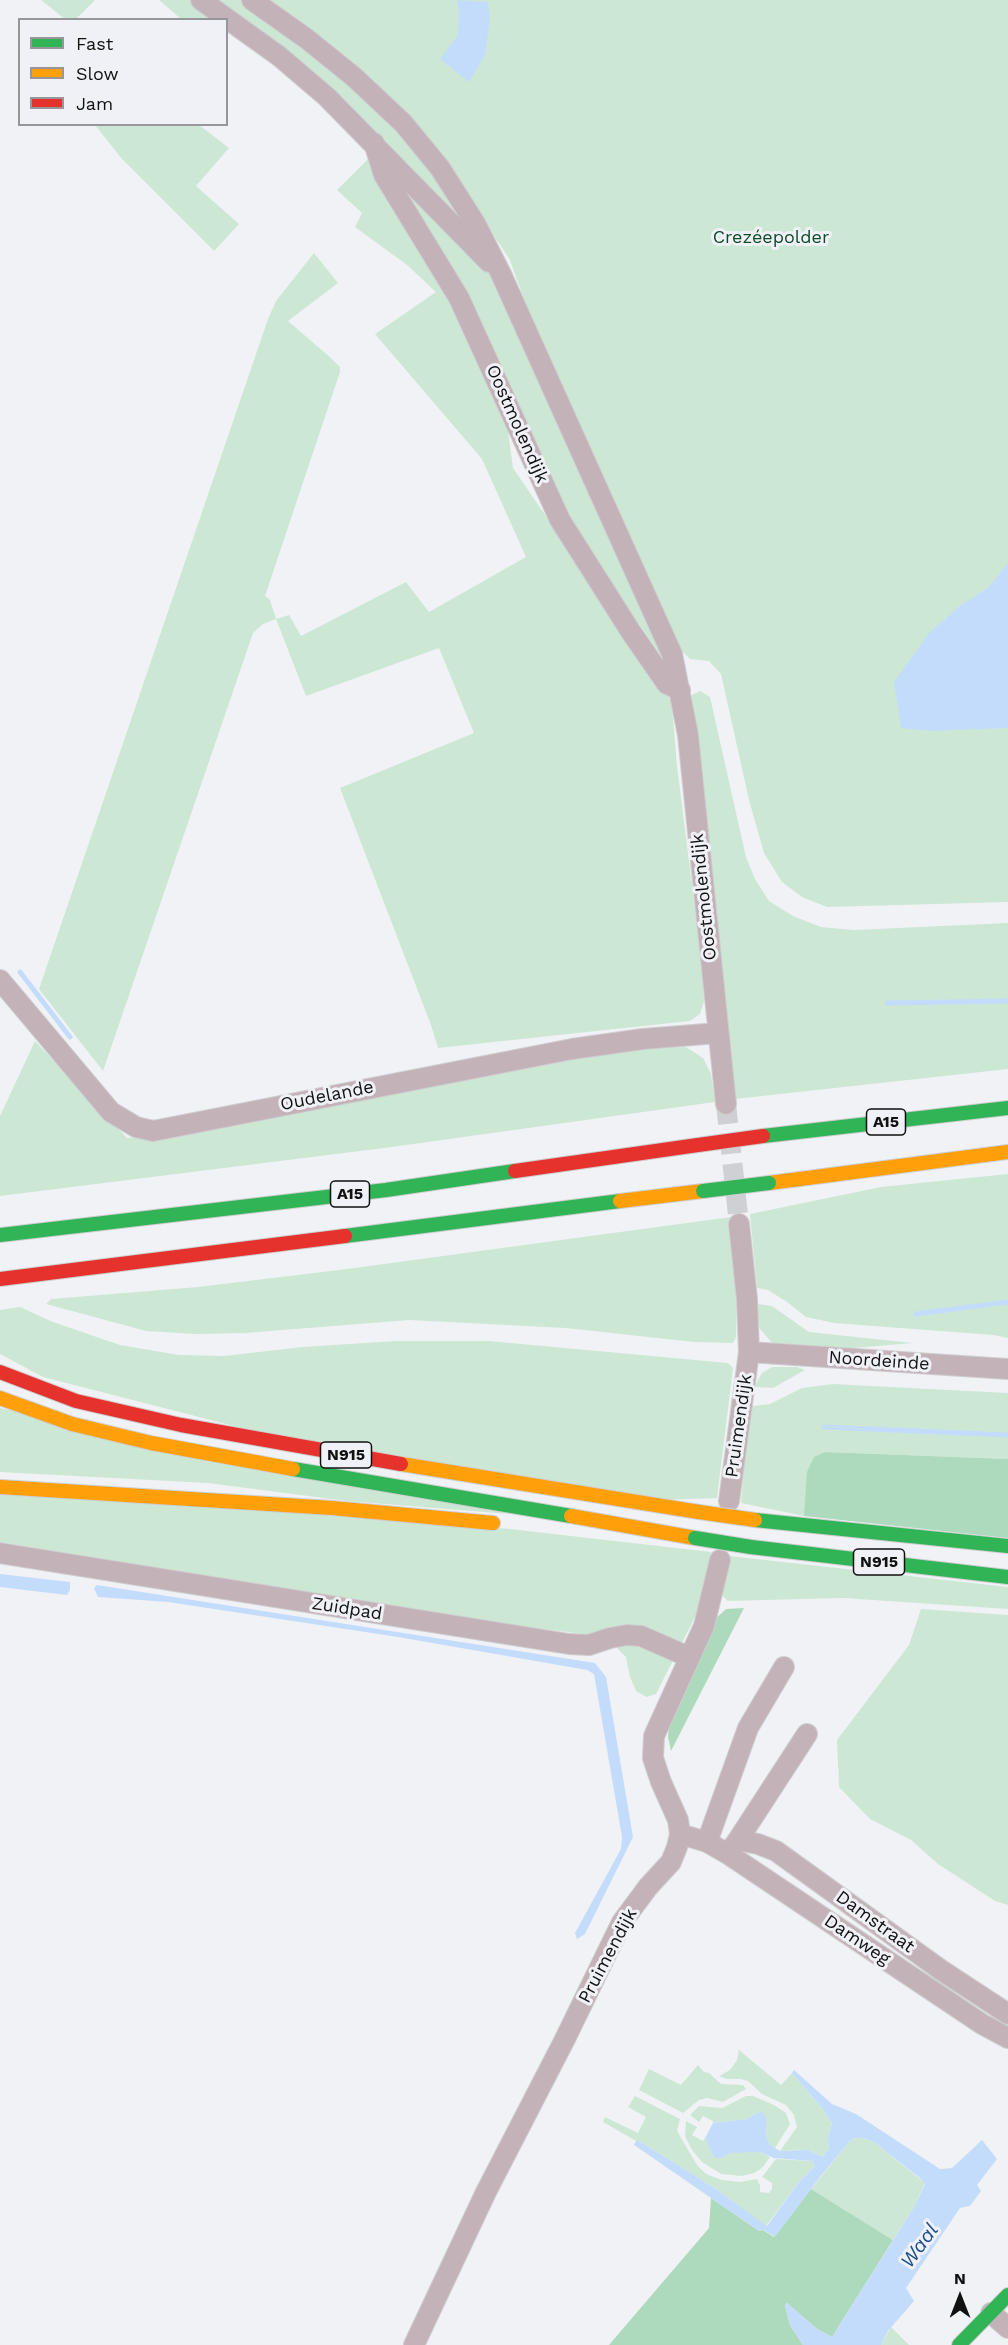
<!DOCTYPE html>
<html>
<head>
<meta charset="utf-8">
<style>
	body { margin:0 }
	#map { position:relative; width:1008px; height:2345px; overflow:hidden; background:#f1f2f5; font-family:"Work Sans",sans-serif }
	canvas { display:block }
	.legend { position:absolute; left:18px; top:18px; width:210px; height:108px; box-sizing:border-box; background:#f0f1f6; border:2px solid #97979b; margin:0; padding:8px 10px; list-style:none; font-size:18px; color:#111112 }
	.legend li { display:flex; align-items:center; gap:12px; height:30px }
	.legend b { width:30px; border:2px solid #97979b }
	.north { position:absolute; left:930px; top:2267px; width:60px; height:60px; -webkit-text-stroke:4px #f0f1f6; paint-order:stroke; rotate:0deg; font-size:16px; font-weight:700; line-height:24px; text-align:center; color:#111112 }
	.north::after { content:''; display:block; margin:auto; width:21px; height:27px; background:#111112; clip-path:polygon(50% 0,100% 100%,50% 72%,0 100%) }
</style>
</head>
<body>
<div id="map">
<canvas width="1008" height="2345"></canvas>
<ul class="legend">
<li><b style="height:8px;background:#30b455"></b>Fast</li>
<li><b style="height:8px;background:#ff9f0a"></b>Slow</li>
<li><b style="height:8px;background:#e5322d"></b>Jam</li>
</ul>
<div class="north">N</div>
</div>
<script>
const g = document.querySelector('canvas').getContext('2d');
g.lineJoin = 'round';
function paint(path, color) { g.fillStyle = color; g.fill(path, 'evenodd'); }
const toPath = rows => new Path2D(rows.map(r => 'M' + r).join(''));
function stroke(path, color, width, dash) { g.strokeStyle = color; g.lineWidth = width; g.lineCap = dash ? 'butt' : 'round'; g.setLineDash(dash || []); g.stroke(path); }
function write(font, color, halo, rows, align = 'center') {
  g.font = font + ' "Work Sans",sans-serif'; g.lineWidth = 6; g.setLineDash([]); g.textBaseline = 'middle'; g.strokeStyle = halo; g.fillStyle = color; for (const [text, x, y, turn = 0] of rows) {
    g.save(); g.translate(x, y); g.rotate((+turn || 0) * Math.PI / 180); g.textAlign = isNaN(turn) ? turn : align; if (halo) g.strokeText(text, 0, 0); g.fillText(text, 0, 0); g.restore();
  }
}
paint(toPath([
	[41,0,95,0,76,19,66,20],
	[159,0,191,0,218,19,181,19],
	[210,0,242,0,301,42,350,82,407,139,446,187,473,230,394,154],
	[265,0,1008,0,1008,902,827,907,802,897,782,882,764,853,749,800,721,674,709,661,690,659,682,651,526,305,510,260,444,160],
	[95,125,199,125,229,148,196,186,239,224,214,251,122,159],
	[369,158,450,289,506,416,513,468,667,693,672,706,677,766,703,972,704,1001,700,1014,690,1021,438,1048,431,1025,340,788,474,733,439,648,306,696,276,619,263,624,253,633,103,1071,39,989,268,319,276,301,314,253,338,283,288,321,331,358,340,367,340,372,265,596,270,600,276,619,289,615,301,636,406,582,429,612,526,557,482,459,375,334,436,292,407,265,355,227,362,213,337,190],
	[389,166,493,272,667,665,565,515],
	[700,691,710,697,746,857,755,879,769,901,793,916,821,927,854,930,1008,923,1008,1069,735,1099,688,704,692,695],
	[35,1041,127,1138,180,1133,447,1079,646,1048,686,1047,703,1058,711,1074,715,1102,392,1147,0,1196,0,1116],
	[1008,1174,1008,1338,993,1335,834,1323,806,1317,787,1302,768,1290,757,1288,750,1214,881,1187],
	[731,1217,737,1297,736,1337,733,1343,694,1342,566,1328,409,1320,245,1333,196,1334,146,1331,46,1304,51,1299,198,1287,347,1269],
	[758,1304,772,1306,809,1332,913,1343,818,1351,772,1343,756,1324],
	[20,1307,53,1322,120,1345,179,1355,224,1356,303,1347,396,1341,489,1341,728,1363,733,1368,717,1498,658,1500,308,1445,43,1377,0,1354,0,1310],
	[772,1367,797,1367,805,1370,773,1388,754,1387,762,1373],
	[833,1384,1008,1393,1008,1459,825,1452,804,1516,741,1503,749,1411,752,1406,770,1404,802,1388],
	[0,1408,509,1514,347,1501,208,1483,0,1472],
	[0,1495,214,1505,510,1529,711,1552,696,1615,656,1694,647,1697,636,1691,630,1677,626,1657,614,1645,592,1635,487,1622,0,1542],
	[729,1556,1008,1587,1008,1609,843,1598,728,1601,722,1595],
	[921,1609,1008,1615,1008,1905,995,1901,938,1864,911,1840,870,1819,839,1787,837,1740,909,1645],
	[739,2050,781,2085,792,2073,822,2108,832,2123,828,2137,829,2149,822,2157,809,2150,780,2151,797,2127,794,2115,786,2105,762,2094,748,2081,740,2079,726,2079,719,2076,730,2070,737,2060],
	[698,2065,704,2072,709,2073,721,2084,743,2085,746,2089,723,2102,707,2098,699,2100,683,2113,639,2090,649,2069,681,2085],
	[635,2096,680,2119,677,2131,697,2165,706,2174,722,2180,740,2182,757,2179,760,2185,760,2192,769,2193,772,2189,772,2183,762,2177,776,2159,812,2161,815,2166,798,2183,766,2226,716,2189,639,2141,636,2141,603,2122,605,2117,638,2133,646,2117,628,2107],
	[746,2096,753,2096,774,2105,786,2113,790,2124,775,2148,769,2145,766,2136,767,2119,759,2112,747,2119,713,2123,713,2121,703,2116,699,2122,690,2115,699,2106,722,2108],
	[686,2121,697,2127,692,2135,703,2141,705,2138,714,2158,721,2158,730,2153,738,2152,759,2152,770,2157,762,2168,754,2173,742,2176,721,2174,702,2162,692,2150,685,2136],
	[856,2138,864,2138,874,2142,925,2183,914,2207,893,2240,811,2189,850,2141],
	[891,2327,909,2345,881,2345]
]), '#cce8d5');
paint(toPath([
	[825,1452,1008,1459,1008,1538,804,1516,807,1472,814,1457],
	[744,1608,671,1751,668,1737,670,1711,713,1621,726,1609],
	[811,2189,893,2240,832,2337,817,2329,787,2303,785,2305,790,2325,803,2345,609,2345,709,2228,711,2198,759,2231,763,2230,774,2237]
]), '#addabc');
paint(toPath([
	[457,0,488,2,490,19,485,55,469,82,440,59,458,35,459,10],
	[1008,563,1008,728,931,731,901,728,894,682,930,632,961,605,989,587],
	[0,1574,70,1582,70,1590,67,1595,0,1587],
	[97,1585,595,1663,606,1677,633,1837,585,1934,577,1939,575,1933,621,1849,622,1837,594,1674,587,1670,398,1637,168,1602,98,1597,94,1588],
	[794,2070,832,2104,856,2114,940,2169,952,2168,982,2140,997,2159,977,2185,981,2191,970,2206,960,2208,906,2288,914,2301,888,2331,881,2345,803,2345,790,2325,785,2305,787,2303,817,2329,832,2337,914,2207,925,2184,921,2179,874,2142,864,2138,855,2138,850,2141,820,2177,775,2237,764,2230,759,2231,634,2145,636,2141,639,2141,681,2167,716,2189,767,2226,798,2183,815,2166,812,2161,774,2158,759,2152,730,2153,721,2158,714,2158,705,2138,713,2123,747,2119,759,2112,763,2113,767,2119,766,2136,770,2145,780,2151,809,2150,822,2157,829,2149,828,2137,832,2123,822,2108,792,2073]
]), '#c4dcfb');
stroke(toPath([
	[20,972,70,1037],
	[887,1003,1008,1001],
	[916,1314,1008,1302],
	[824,1427,1008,1435]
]), '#c4dcfb', 5);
stroke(toPath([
	[726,1104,739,1224]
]), '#cfd0d3', 20, [20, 10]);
const street = toPath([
	[201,0,279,56,327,97,489,262],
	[252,0,307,39,354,77,403,123,440,168,475,223,501,274,672,654,688,735,726,1104],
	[374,143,384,175,459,298,560,520,631,632,667,684,680,690],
	[0,980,111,1112,136,1127,153,1131,572,1049,643,1039,718,1033],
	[749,1352,1008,1369],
	[729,1501,749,1352,747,1299,739,1224],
	[0,1553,569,1644,589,1645,610,1638,627,1635,641,1636,689,1657],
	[680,1834,707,1842,728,1854,982,2024,1008,2038],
	[738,1840,807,1734],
	[707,1842,748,1728,784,1667],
	[728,1854,738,1840,758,1844,776,1851,941,1970,1008,2014],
	[991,2313,1008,2328],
	[414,2345,486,2192,564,2041,622,1922,648,1887,671,1862,677,1847,680,1834,678,1820,661,1782,653,1758,654,1736,704,1626,720,1560]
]);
const fast = toPath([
	[763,1136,1008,1108],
	[0,1235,386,1190,515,1171],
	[345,1236,620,1201],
	[293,1469,571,1516],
	[755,1520,1008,1546],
	[751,1547,1008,1577],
	[959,2345,1008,2295]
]);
const slow = toPath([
	[769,1183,1008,1152],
	[620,1201,703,1191],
	[0,1398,72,1424,151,1443,293,1469],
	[401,1464,699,1512],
	[0,1487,332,1508,493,1523],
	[571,1516,695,1538]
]);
const jam = toPath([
	[515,1171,698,1145],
	[0,1279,345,1236],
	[0,1372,76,1401,181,1425,401,1464]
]);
stroke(street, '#ceced0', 22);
stroke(fast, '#ceced0', 16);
stroke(slow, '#ceced0', 16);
stroke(jam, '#ceced0', 16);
stroke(street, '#c3b3b9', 20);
stroke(fast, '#30b455', 14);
stroke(slow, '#ff9f0a', 14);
stroke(jam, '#e5322d', 14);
const fastBridge = toPath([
	[703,1191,769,1183],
	[695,1538,751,1547]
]);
const slowBridge = toPath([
	[699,1512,755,1520]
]);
const jamBridge = toPath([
	[698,1145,763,1136]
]);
stroke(fastBridge, '#ceced0', 16, []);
stroke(slowBridge, '#ceced0', 16, []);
stroke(jamBridge, '#ceced0', 16, []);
stroke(fastBridge, '#30b455', 14);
stroke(slowBridge, '#ff9f0a', 14);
stroke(jamBridge, '#e5322d', 14);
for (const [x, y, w] of [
	[886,1122,39],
	[350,1194,39],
	[346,1455,51],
	[879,1562,51]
]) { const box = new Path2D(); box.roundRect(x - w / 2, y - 13, w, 26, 4.5); g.fillStyle = '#f0f1f6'; g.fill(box); stroke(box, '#111112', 1.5); }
write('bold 16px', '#111112', null, [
	["A15",886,1122],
	["A15",350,1194],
	["N915",346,1455],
	["N915",879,1562]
]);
write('18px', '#0c4b27', '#f0f1f6', [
	["Crezéepolder",771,238]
]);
write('18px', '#111112', '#f0f1f6', [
	["Oostmolendijk",517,424,66],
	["Oostmolendijk",704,897,-96],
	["Oudelande",327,1096,-11],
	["Noordeinde",879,1361,4],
	["Pruimendijk",739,1426,-82],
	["Zuidpad",347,1609,9],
	["Damstraat",875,1922,36],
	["Damweg",857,1940,34],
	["Pruimendijk",608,1956,-62]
]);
write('italic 20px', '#164d8a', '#f0f1f6', [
	["Waal",920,2246,-54]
]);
</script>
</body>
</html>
